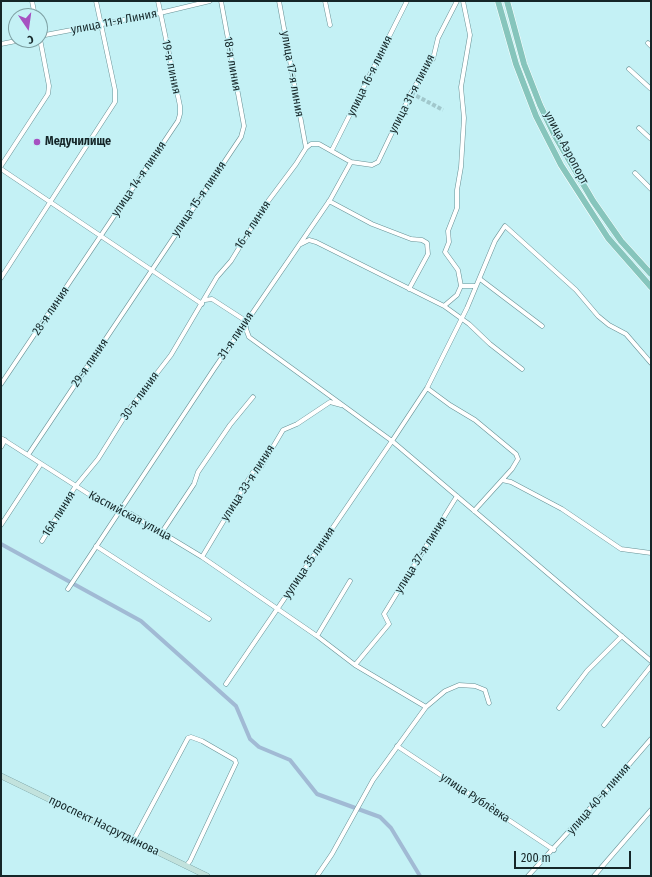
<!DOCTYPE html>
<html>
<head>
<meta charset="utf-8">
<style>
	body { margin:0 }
	#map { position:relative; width:652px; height:877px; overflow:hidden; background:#c4f1f5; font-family:"Fira Sans Condensed",sans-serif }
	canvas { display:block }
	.frame { position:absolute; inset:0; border:2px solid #152628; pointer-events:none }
	.north { position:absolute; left:8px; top:8px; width:40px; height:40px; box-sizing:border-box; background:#c4f1f5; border:1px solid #7ea0a3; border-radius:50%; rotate:167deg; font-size:11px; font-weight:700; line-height:16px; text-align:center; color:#152628 }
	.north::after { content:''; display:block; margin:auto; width:14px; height:18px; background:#a652c1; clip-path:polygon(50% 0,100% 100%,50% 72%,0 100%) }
	.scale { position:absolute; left:514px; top:851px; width:117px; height:18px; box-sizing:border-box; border:2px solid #152628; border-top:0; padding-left:5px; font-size:12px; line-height:14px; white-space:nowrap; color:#152628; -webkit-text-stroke:3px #c4f1f5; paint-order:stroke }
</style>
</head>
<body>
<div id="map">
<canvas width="652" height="877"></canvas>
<div class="frame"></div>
<div class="north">С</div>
<div class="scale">200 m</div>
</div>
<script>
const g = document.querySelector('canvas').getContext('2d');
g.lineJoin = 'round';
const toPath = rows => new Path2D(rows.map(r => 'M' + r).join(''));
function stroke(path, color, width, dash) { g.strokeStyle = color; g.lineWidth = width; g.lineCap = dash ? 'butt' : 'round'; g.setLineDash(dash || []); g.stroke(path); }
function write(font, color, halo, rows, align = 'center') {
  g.font = font + ' "Fira Sans Condensed",sans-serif'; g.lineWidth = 3; g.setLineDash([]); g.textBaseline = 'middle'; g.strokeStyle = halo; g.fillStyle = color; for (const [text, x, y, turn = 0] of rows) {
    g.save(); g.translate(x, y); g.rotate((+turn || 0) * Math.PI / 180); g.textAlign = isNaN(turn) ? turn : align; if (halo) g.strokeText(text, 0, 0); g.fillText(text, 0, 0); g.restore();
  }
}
stroke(toPath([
	[1,544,141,621,236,706,250,739,259,747,290,760,317,794,380,817,391,828,420,876]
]), '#a1bad4', 4);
stroke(toPath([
	[411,93,443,110]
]), '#a1c8cc', 4, [4, 2]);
const minor = toPath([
	[32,1,35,16],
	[279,1,306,148],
	[325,1,330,25],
	[463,1,470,35,461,87,464,118,461,167,457,190,457,208,448,231,449,242,445,252,458,270,461,286,476,286],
	[40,36,160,13,210,1],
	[648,43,651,46],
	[1,44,21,40],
	[629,69,651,89],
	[639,128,651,139],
	[332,150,407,1],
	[1,166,48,94,49,86,40,39],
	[1,169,202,304],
	[635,173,651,189],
	[329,201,372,224,411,239,422,240,427,243,428,254,409,289],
	[301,244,309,240,316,242,444,306,457,295,461,286],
	[1,278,115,102,115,90,96,1],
	[480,279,542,326],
	[205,300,212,299,246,321,246,329,249,337,392,441,427,388,467,308,495,241,505,226,576,290,598,316,609,325,626,334,651,363],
	[444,306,469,324,490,344,522,369],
	[1,384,178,121,180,114,180,106,158,1],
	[427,388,450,405,475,420,516,454,518,459,512,469,474,511],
	[1,438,112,509,131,514,202,557,317,636,355,665,426,707,373,780,332,854,317,876],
	[1,447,5,440],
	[28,455,241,137,244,126,221,1],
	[502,480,511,482,562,509,621,549,651,553],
	[1,525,41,464],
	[162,532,194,484,198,472,230,425,253,397],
	[42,541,75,487,98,459,130,408,171,355,217,277,231,261,266,204,296,164,306,148,311,144,319,144,351,162,372,165,378,162,411,93,429,62,433,59,438,38,457,1],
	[96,546,209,619],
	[202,557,253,472,261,467,283,430,297,424,330,402,341,405],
	[68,589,214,369,330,200,351,162],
	[317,636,350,581],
	[355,665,389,624,384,614,457,496],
	[226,684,392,441,651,661],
	[426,707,445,691,459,685,475,686,485,690,489,703],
	[559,708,587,671,622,636],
	[604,725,651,666],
	[397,746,554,850],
	[133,841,188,738,191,737,202,741,235,760,236,763,190,861,186,866],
	[528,876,614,782,651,739],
	[594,876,651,810]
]);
const secondary = toPath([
	[1,776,207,876]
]);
const primary = toPath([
	[498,1,516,64,536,116,561,165,608,238,651,287],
	[507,1,524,64,540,105,555,136,593,201,621,241,651,274]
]);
stroke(minor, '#679195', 5);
stroke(secondary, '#679195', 6);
stroke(primary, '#fff', 7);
stroke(minor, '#fff', 4);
stroke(secondary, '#c2e2dd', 5.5);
stroke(primary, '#86c5bc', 6);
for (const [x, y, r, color] of [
	[37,142,4,"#a652c1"]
]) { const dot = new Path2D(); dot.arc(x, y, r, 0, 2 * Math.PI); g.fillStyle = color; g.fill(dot); stroke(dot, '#c4f1f5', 1.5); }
write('12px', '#152628', '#c4f1f5', [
	["улица 11-я Линия",114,22,-11],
	["18-я линия",232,64,80],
	["19-я линия",171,67,78],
	["улица 17-я линия",292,74,80],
	["улица 16-я линия",370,76,-64],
	["улица 31-я линия",412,94,-63],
	["улица Аэропорт",566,148,62],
	["улица 14-я линия",139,179,-56],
	["улица 15-я линия",199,199,-56],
	["16-я линия",253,225,-57],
	["28-я линия",51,311,-56],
	["31-я линия",236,336,-56],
	["29-я линия",90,363,-56],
	["30-я линия",140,396,-54],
	["улица 33-я линия",248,483,-57],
	["16А линия",59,514,-58],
	["Каспийская улица",130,516,28],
	["улица 37-я линия",421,555,-58],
	["уулица 35 линия",309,563,-56],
	["улица Рублёвка",475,798,33],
	["улица 40-я линия",599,799,-49],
	["проспект Насрутдинова",104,826,26]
]);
write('bold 12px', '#152628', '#c4f1f5', [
	["Медучилище",45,142]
], 'left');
</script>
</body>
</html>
